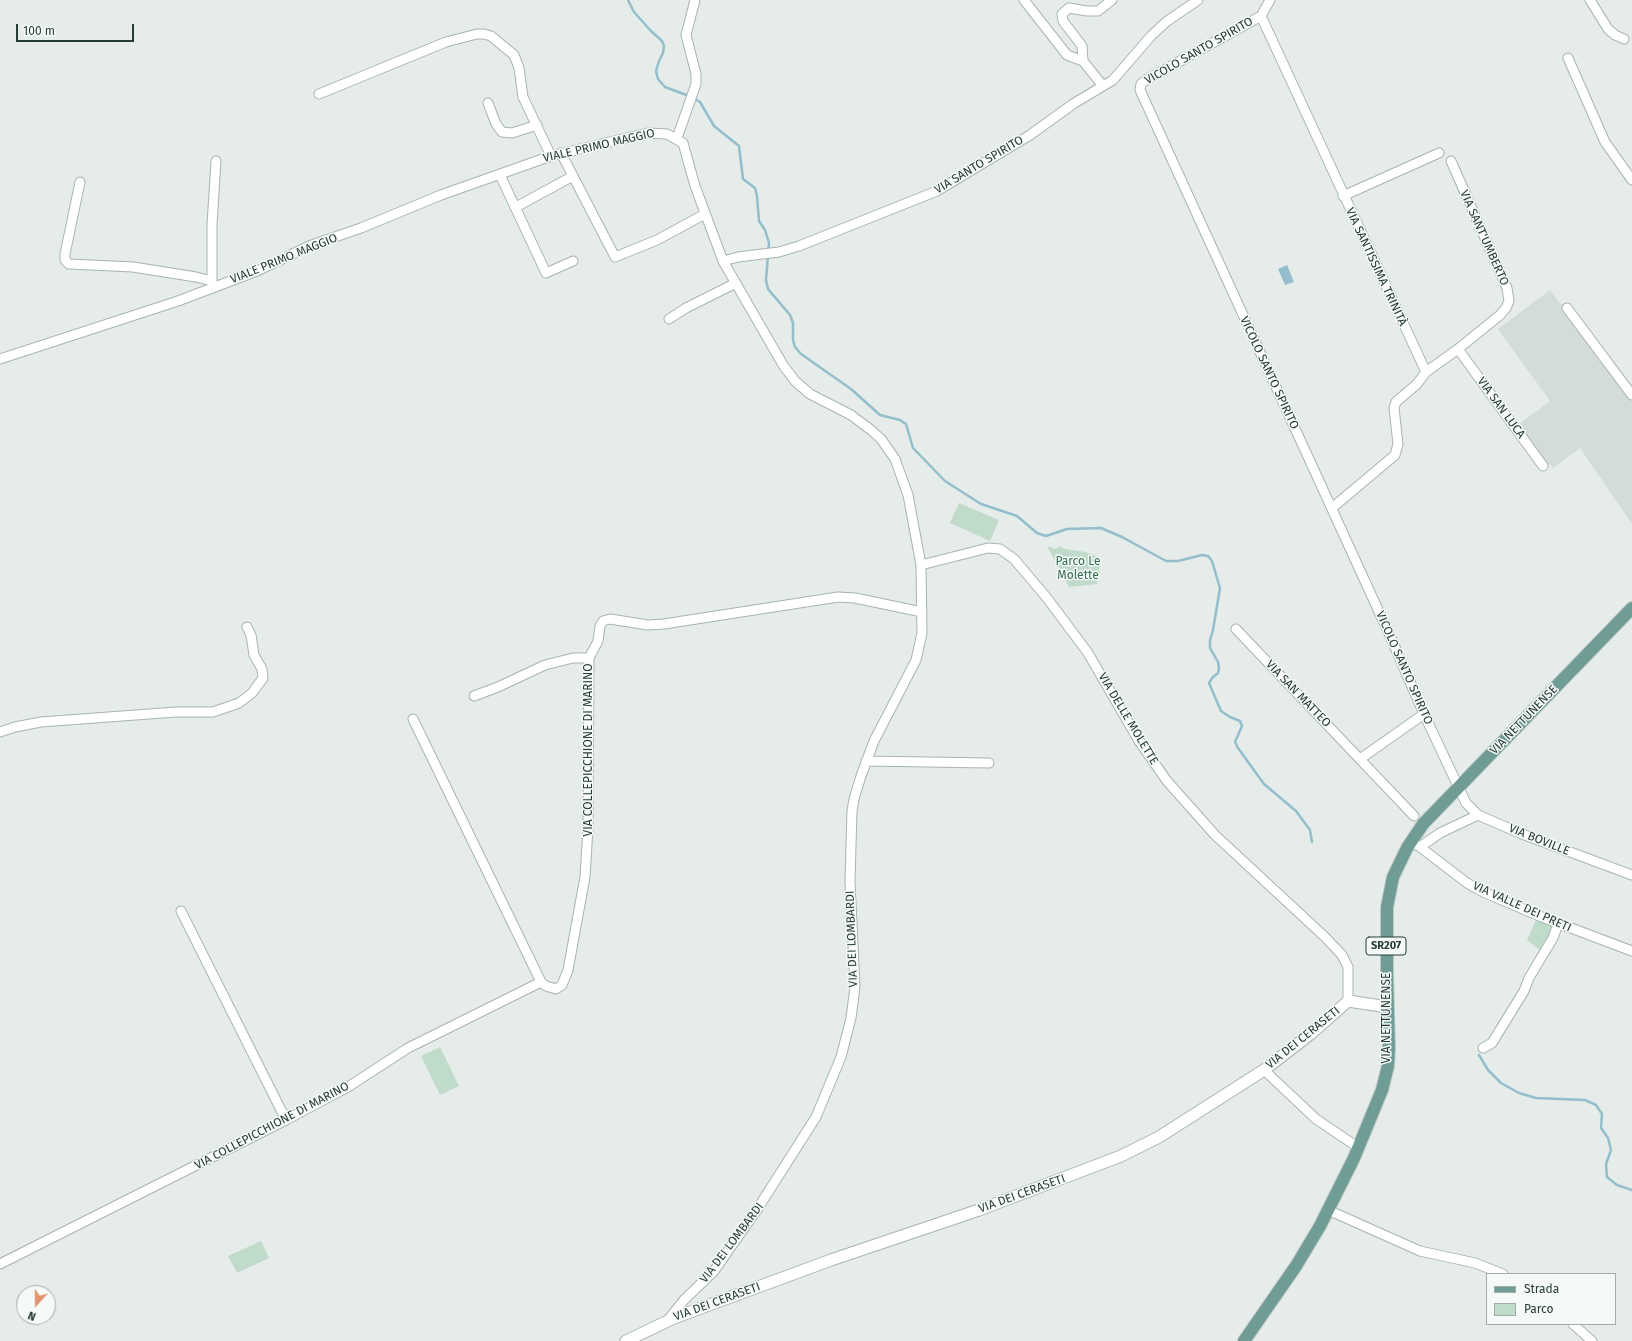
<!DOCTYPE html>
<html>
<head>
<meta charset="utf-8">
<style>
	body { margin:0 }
	#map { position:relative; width:1632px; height:1341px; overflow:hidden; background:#e5ecea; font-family:"Fira Sans",sans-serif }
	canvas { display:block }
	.legend { position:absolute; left:1486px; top:1273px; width:130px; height:52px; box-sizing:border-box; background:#f5f9f8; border:1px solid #a2adab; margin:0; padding:5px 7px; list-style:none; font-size:12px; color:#263c38 }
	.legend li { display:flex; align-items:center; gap:8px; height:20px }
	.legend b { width:20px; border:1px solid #a2adab }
	.north { position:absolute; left:16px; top:1285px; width:40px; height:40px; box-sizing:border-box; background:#f5f9f8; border:1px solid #a2adab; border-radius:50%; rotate:201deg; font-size:11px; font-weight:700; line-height:16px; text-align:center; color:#263c38 }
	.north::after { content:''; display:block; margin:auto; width:14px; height:18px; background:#e2946d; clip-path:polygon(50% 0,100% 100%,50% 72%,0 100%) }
	.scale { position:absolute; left:16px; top:24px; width:118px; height:18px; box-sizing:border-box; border:2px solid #263c38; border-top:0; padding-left:5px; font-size:12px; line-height:14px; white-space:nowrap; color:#263c38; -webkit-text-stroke:3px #f5f9f8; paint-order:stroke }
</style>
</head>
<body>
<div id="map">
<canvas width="1632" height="1341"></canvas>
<ul class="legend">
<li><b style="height:5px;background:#6f9d95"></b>Strada</li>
<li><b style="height:11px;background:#c1dbca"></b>Parco</li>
</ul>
<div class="north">N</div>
<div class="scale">100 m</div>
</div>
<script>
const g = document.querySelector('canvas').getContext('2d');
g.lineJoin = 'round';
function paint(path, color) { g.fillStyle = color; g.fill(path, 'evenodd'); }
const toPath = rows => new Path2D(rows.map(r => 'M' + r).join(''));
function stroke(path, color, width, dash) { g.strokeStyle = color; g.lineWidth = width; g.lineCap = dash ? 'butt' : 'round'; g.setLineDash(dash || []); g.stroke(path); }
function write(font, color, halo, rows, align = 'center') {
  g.font = font + ' "Fira Sans",sans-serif'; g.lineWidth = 3; g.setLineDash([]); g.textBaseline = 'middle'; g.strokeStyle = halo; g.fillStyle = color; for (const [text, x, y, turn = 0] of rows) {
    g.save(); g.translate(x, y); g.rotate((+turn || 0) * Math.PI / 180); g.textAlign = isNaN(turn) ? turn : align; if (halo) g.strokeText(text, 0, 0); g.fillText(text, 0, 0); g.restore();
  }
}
paint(toPath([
	[1550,290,1632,399,1632,524,1580,448,1553,468,1550,464,1546,464,1518,425,1550,401,1498,329]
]), '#d3dcd9');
paint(toPath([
	[959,503,999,520,990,541,950,523],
	[1047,546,1055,549,1061,546,1064,549,1086,552,1101,558,1097,584,1069,587],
	[1537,918,1552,924,1554,930,1542,952,1527,940],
	[440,1047,459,1086,440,1095,421,1056],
	[261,1241,269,1258,237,1273,228,1256]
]), '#c1dbca');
paint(toPath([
	[1287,265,1294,282,1285,285,1278,269]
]), '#94becb');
stroke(toPath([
	[628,0,634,12,651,31,662,41,664,46,663,53,659,61,656,71,658,79,665,87,689,96],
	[693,98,700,102,714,126,739,146,743,179,755,188,757,196,759,221,765,230,769,243,766,280,768,289,790,315,793,323,793,340,795,347,801,354,851,389,880,415,900,420,906,424,913,448,945,481,981,504,1017,516,1037,533,1046,536,1067,529,1101,528,1122,537,1166,561,1178,561,1202,555,1208,556,1212,561,1220,588,1213,630,1210,640,1210,648,1218,662,1219,668,1218,673,1213,677,1209,683,1221,711,1230,717,1240,721,1242,726,1235,742,1238,748,1264,784,1296,811,1310,830,1312,842],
	[1479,1055,1488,1070,1501,1083,1519,1093,1536,1098,1585,1100,1596,1105,1602,1114,1601,1128,1608,1138,1611,1150,1606,1164,1607,1177,1617,1185,1632,1190]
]), '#94becb', 2.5);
const minor = toPath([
	[1024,0,1067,55,1083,61],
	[1270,0,1261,16,1426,372,1417,384,1396,402,1394,408,1398,444,1395,455,1332,508],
	[1590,0,1608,29,1615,35,1624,39],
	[1261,16,1146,80,1141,84,1140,90,1391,638,1424,714,1466,803,1478,815,1522,834,1632,875],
	[1568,58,1605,142,1632,180],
	[1103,86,1083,61,1082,46,1063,21,1062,14,1069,8,1087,11,1098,11,1112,0],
	[319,94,446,42,477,34,484,34,491,36,514,55,519,68,523,97,551,156],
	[488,103,496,124,502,132,512,133,537,125],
	[677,138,696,84,696,74,686,35,695,0],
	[561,153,615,257,657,240,705,214],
	[500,175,546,273,573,261],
	[80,182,65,254,65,260,69,264,133,267,196,277,212,281,213,287],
	[1343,196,1439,153],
	[516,207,573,176],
	[723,261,738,257,779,252,799,246,937,191,1030,135,1073,104,1113,80,1151,36,1166,22,1198,0],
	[212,281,212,225,216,161],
	[1567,308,1632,395],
	[669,319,686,308,736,283],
	[1458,349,1543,466],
	[0,359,178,301,257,271,309,246,361,228,441,195,551,156,648,133,667,134,683,143,695,186,723,261,783,365,795,381,810,394,851,415,871,430,881,439,895,459,908,495,921,565,922,633,916,660,874,741,861,776,854,799,852,811,850,881,855,987,851,1018,841,1057,816,1117,758,1208,714,1271,684,1300,668,1320],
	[1426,372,1458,349,1500,315,1506,308,1509,301,1507,288,1451,161],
	[921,565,988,548,1000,549,1014,559,1047,598,1088,653,1139,741,1167,781,1215,835,1325,937,1342,955,1348,967,1348,1001],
	[1236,629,1414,816],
	[474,696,498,687,545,665,573,658,589,658],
	[413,719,541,982,546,986,556,989,562,985,568,970,585,877,588,828,589,658,598,641,600,626,603,621,610,619,648,625,664,624,838,597,855,598,922,612],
	[0,732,15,727,41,722,176,712,213,712,239,703,252,693,263,678,262,669,254,655,251,635,247,627],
	[1360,759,1424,714],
	[866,761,989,763],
	[1415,844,1420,847,1440,833,1478,815],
	[1420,847,1467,883,1483,892,1542,917,1632,951],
	[181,911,286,1120],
	[1483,1048,1492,1043,1524,991,1529,978,1553,938,1558,924],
	[1264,1070,1316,1119,1359,1148],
	[1328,1210,1420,1251,1475,1263,1503,1274],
	[0,1264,286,1120,348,1087,408,1048,541,982],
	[1573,1324,1592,1341]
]);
const tertiary = toPath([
	[626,1341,674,1318,831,1260,979,1210,1121,1156,1159,1137,1264,1070,1313,1032,1348,1001,1388,1007]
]);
const primary = toPath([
	[1244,1341,1296,1266,1320,1226,1354,1158,1382,1090,1388,1066,1389,1049,1387,972,1387,907,1393,877,1407,848,1423,824,1632,608]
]);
stroke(minor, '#a8b4b1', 11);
stroke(tertiary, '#a8b4b1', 13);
stroke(primary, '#c2c8c7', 14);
stroke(minor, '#fff', 9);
stroke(tertiary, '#fff', 11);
stroke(primary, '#6f9d95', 12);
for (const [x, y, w] of [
	[1386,946,40]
]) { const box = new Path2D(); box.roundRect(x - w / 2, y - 9, w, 18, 3); g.fillStyle = '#f5f9f8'; g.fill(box); stroke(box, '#263c38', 1); }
write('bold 11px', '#263c38', null, [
	["SR207",1386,946]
]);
write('12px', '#263c38', '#f5f9f8', [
	["VICOLO SANTO SPIRITO",1199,51,-30],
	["VIALE PRIMO MAGGIO",599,146,-13],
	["VIA SANTO SPIRITO",979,165,-31],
	["VIA SANT'UMBERTO",1484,238,66],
	["VIALE PRIMO MAGGIO",284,259,-22],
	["VIA SANTISSIMA TRINITÀ",1376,267,65],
	["VICOLO SANTO SPIRITO",1269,373,65],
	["VIA SAN LUCA",1501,408,54],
	["VICOLO SANTO SPIRITO",1404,668,66],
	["VIA SAN MATTEO",1298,694,46],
	["VIA DELLE MOLETTE",1128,719,59],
	["VIA NETTUNENSE",1524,720,-46],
	["VIA COLLEPICCHIONE DI MARINO",589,750,-90],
	["VIA BOVILLE",1539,840,22],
	["VIA VALLE DEI PRETI",1522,907,24],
	["VIA DEI LOMBARDI",852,939,-92],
	["VIA NETTUNENSE",1387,1018,-90],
	["VIA DEI CERASETI",1303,1038,-39],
	["VIA COLLEPICCHIONE DI MARINO",272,1126,-28],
	["VIA DEI CERASETI",1022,1194,-20],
	["VIA DEI LOMBARDI",732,1243,-53],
	["VIA DEI CERASETI",717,1302,-20]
]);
write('12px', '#356f50', '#f5f9f8', [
	["Parco Le",1078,562],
	["Molette",1078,576]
]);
</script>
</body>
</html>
